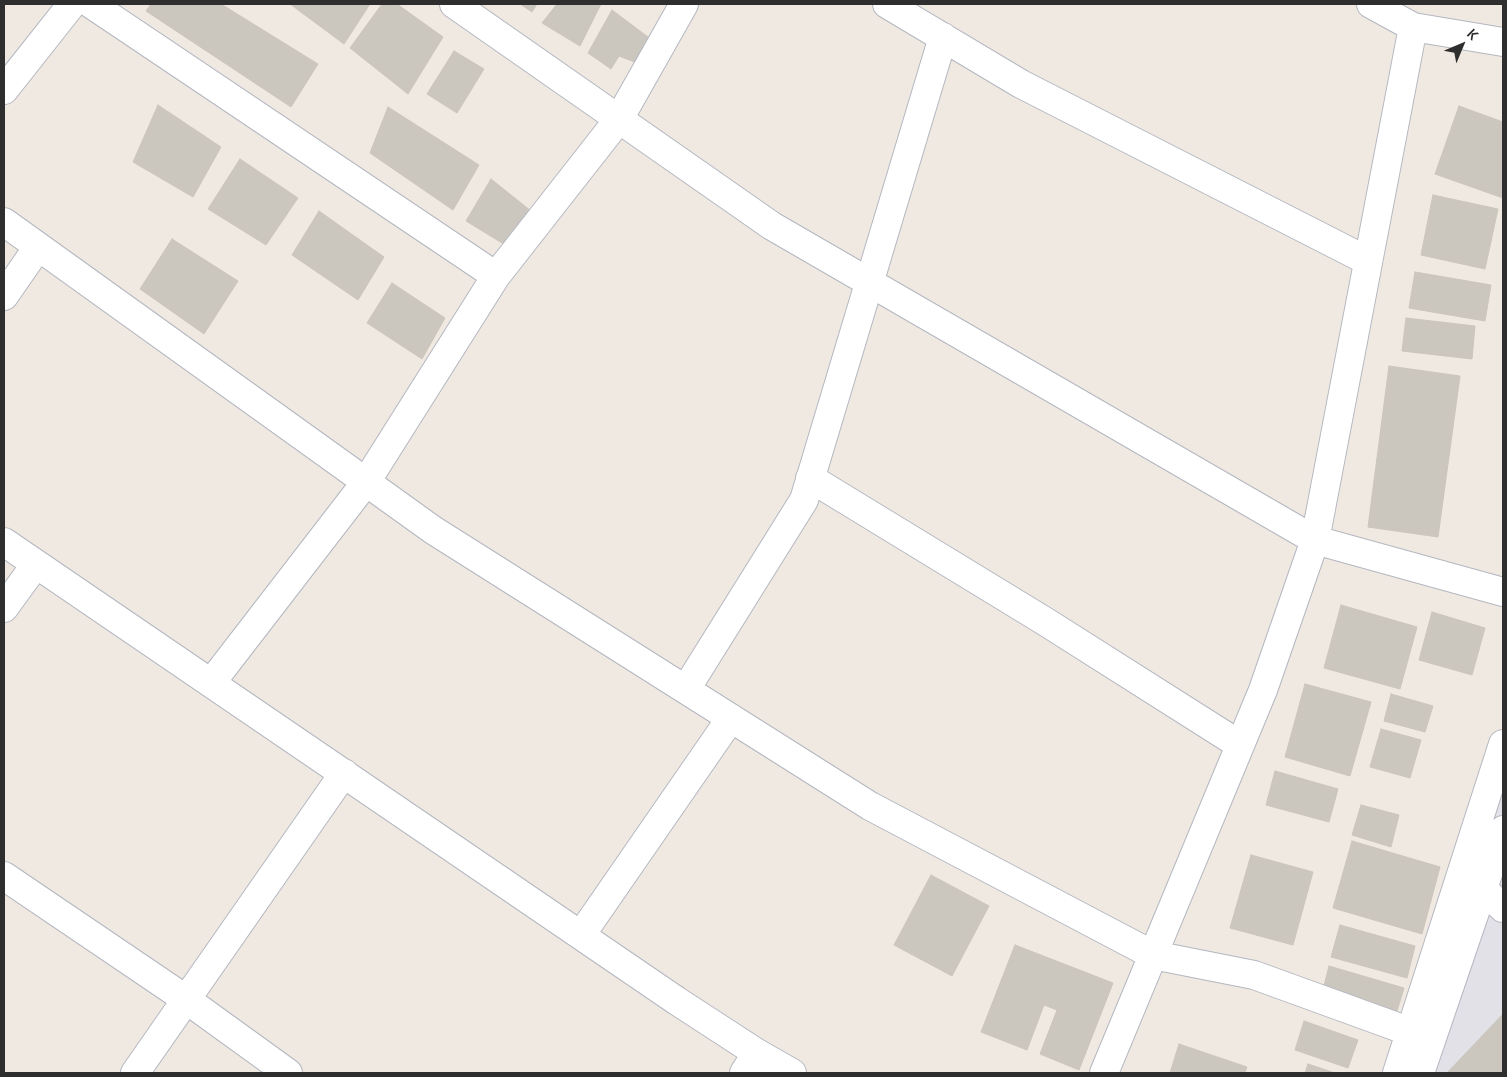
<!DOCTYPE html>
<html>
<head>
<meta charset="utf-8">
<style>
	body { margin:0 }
	#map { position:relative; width:1507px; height:1077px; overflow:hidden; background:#efe9e1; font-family:Cabin,sans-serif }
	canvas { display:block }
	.frame { position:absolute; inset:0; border:5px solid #2e2e2e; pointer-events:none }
	.north { position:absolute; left:1437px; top:20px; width:50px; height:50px; -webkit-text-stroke:4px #fff; paint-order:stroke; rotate:45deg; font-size:14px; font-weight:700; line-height:20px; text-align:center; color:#2e2e2e }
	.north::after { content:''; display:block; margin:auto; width:18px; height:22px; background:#2e2e2e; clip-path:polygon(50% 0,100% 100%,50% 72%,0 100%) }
</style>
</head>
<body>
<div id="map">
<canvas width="1507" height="1077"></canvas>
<div class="frame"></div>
<div class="north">K</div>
</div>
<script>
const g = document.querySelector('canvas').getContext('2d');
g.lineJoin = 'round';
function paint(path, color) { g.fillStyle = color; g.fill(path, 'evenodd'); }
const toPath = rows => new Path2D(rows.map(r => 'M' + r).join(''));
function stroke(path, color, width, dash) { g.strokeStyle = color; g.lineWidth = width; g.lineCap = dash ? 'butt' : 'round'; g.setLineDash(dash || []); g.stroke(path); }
paint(toPath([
	[1503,785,1503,1073,1406,1073]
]), '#e3e1e8');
const building = toPath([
	[151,4,221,4,318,64,291,107,146,11,151,4],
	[290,4,370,4,344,44,290,4],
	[382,4,397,4,443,37,408,94,350,48,382,4],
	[520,4,537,4,532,12,520,4],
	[557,4,601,4,580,46,542,23,557,4],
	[612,10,652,40,640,64,619,56,611,69,588,53,612,10],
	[454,51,484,69,457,113,427,94,454,51],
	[158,105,221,147,193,197,133,162,158,105],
	[1459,106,1503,122,1503,198,1435,174,1459,106],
	[388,107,479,165,453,210,370,153,388,107],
	[240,159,298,198,266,245,208,209,240,159],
	[491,179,531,211,507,246,466,221,491,179],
	[1433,195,1498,209,1485,269,1421,255,1433,195],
	[319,211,384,257,358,300,292,255,319,211],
	[172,239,238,281,204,334,140,289,172,239],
	[1415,272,1491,285,1485,321,1409,308,1415,272],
	[392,283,445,318,422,359,367,323,392,283],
	[1406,318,1475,326,1472,359,1402,351,1406,318],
	[1389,366,1460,376,1438,537,1368,527,1389,366],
	[1341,605,1417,627,1400,689,1324,668,1341,605],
	[1432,612,1485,628,1472,675,1419,660,1432,612],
	[1305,684,1371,702,1350,776,1285,757,1305,684],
	[1391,694,1433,706,1425,732,1384,721,1391,694],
	[1381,729,1421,740,1410,778,1370,767,1381,729],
	[1275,771,1338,789,1329,822,1266,805,1275,771],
	[1361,805,1399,815,1391,847,1352,835,1361,805],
	[1352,841,1440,867,1422,934,1333,908,1352,841],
	[1251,855,1313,872,1293,945,1230,928,1251,855],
	[931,875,989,906,952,976,894,945,931,875],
	[1340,925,1415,946,1407,978,1331,957,1340,925],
	[1015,945,1113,983,1079,1070,1040,1054,1057,1010,1044,1005,1027,1050,981,1032,1015,945],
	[1329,966,1404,988,1397,1011,1323,990,1329,966],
	[1503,1014,1503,1073,1447,1073,1503,1014],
	[1304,1021,1358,1040,1348,1068,1295,1050,1304,1021],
	[1179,1044,1247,1067,1245,1073,1170,1073,1179,1044],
	[1308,1064,1335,1073,1305,1073,1308,1064]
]);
paint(building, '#cbc7bf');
stroke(building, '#cbc5ba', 1);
const minor = toPath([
	[91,4,496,276],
	[454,4,772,226,1315,540,1503,592],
	[887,4,1021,84,1368,261],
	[1371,4,1413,27,1503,42],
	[4,90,72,4],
	[4,222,433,530,870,806,1153,955,1254,975,1411,1032],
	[4,296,38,247],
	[810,478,1046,622,1240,745],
	[4,542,677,1001,757,1053,792,1073],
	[4,608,36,564],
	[211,683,366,482,496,276,619,119,684,4],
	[686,689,804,500,943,37],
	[4,876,187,1000,288,1073],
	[1483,889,1503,908],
	[581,935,731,718],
	[135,1073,344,773],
	[744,1073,757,1053],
	[1104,1073,1263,690,1315,540,1413,27]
]);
const tertiary = toPath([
	[1397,1073,1503,744],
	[1420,1073,1503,830]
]);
stroke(minor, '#b4b7c1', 30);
stroke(tertiary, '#b4b7c1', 30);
stroke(minor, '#fff', 28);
stroke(tertiary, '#fff', 28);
</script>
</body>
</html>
